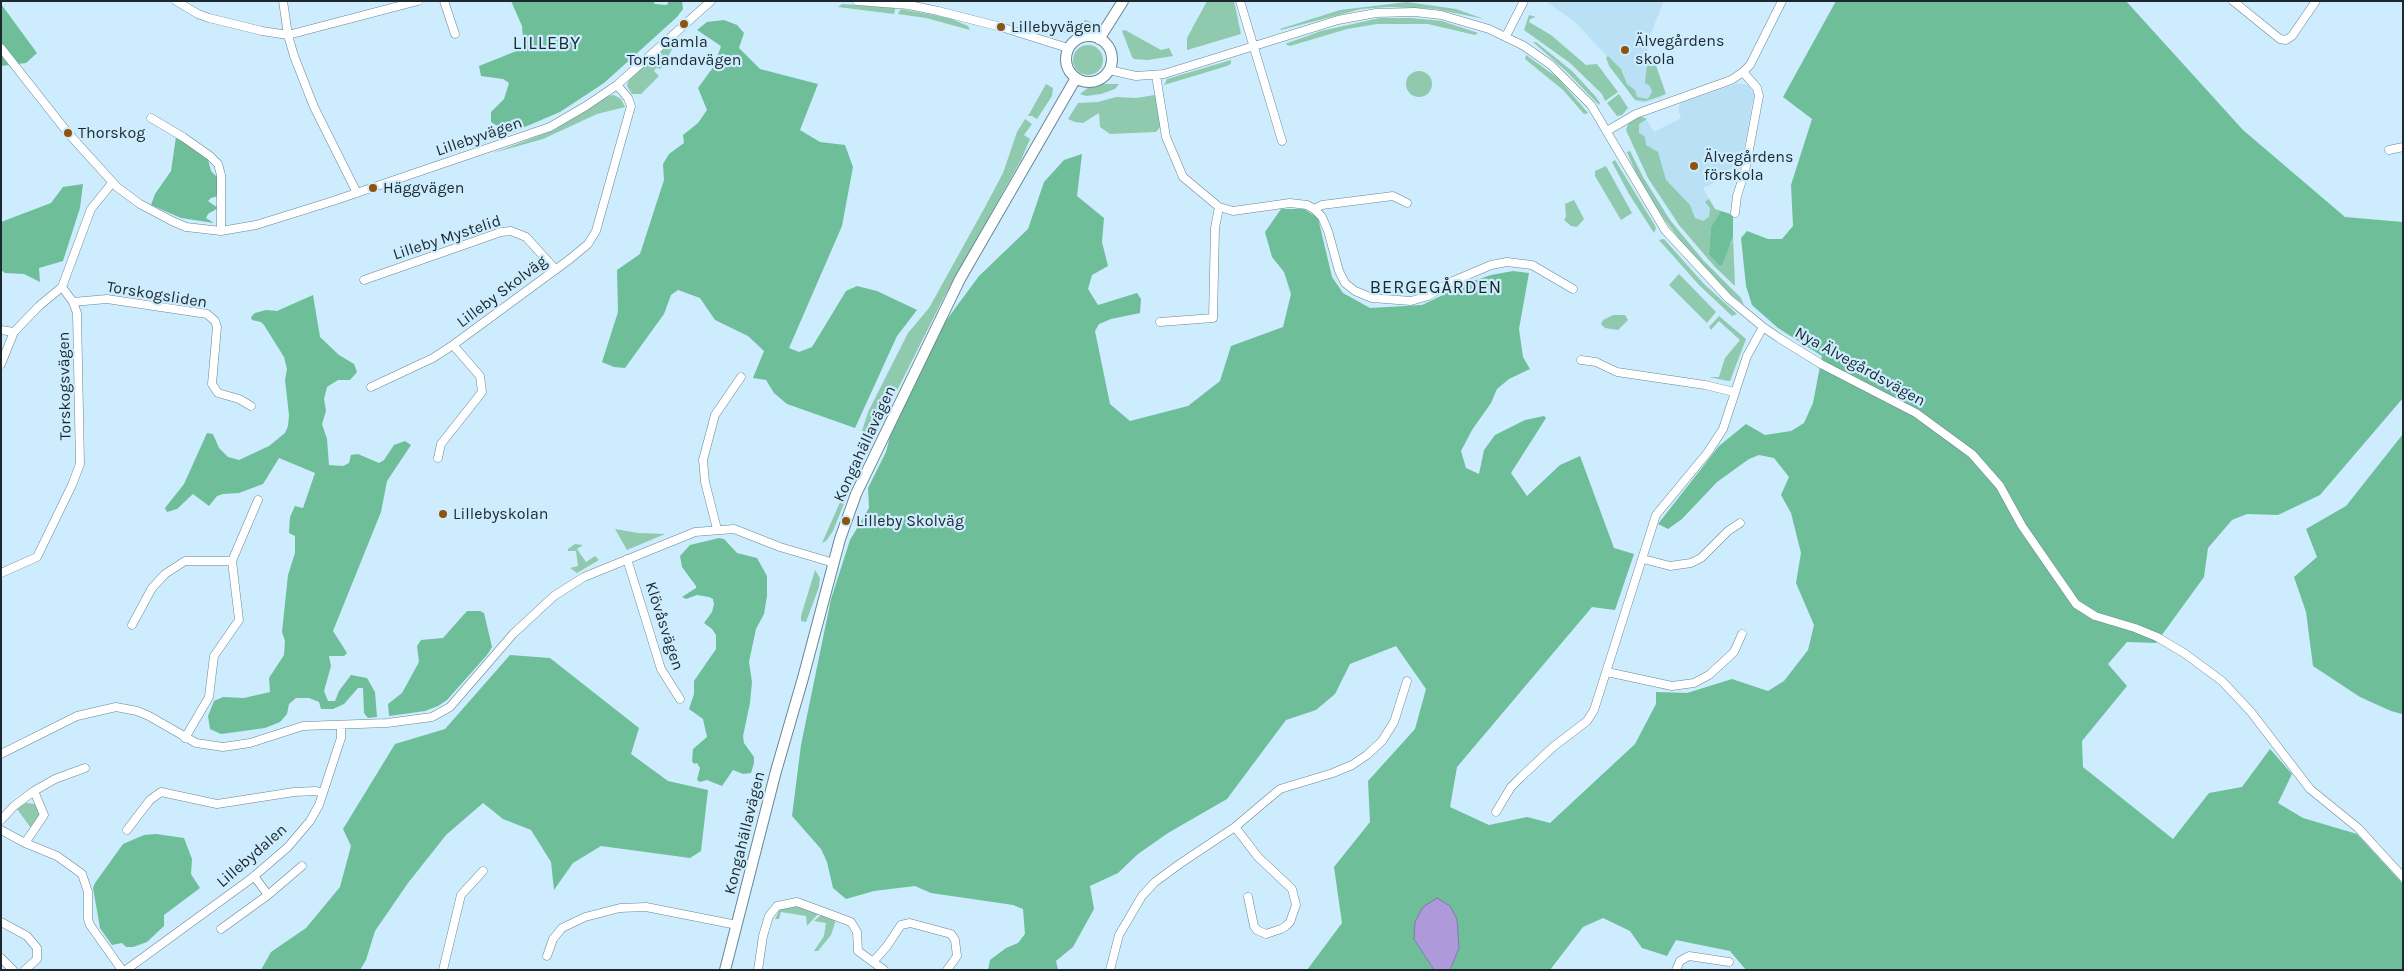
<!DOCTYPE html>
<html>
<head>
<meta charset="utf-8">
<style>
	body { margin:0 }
	#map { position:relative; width:2404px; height:971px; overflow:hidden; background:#cdecfd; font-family:Karla,sans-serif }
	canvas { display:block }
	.frame { position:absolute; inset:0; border:2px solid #1c282e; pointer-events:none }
</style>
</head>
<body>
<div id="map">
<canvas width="2404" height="971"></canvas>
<div class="frame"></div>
</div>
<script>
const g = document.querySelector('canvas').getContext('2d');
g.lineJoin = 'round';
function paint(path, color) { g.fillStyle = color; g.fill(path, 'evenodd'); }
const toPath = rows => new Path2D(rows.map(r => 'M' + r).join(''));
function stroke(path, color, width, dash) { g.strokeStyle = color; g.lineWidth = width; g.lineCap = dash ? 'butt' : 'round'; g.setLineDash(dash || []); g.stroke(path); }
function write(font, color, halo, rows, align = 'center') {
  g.font = font + ' Karla,sans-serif'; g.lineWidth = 4.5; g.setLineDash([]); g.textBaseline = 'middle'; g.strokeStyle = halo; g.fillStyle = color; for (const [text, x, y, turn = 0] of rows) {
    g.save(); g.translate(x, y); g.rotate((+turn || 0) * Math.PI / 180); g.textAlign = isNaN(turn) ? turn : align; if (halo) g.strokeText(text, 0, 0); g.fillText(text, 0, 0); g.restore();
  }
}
paint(toPath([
	[1545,1,1664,1,1646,45,1663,97,1644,103,1638,102,1608,65,1607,56,1573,20],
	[1738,83,1748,85,1754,94,1743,154,1723,178,1703,188,1715,209,1731,215,1712,249,1667,190,1632,123,1646,119,1654,132,1681,118,1678,109,1681,103]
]), '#b9e0f5');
paint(toPath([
	[1207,1,1234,1,1241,34,1187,50,1187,38],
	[1407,2,1456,9,1484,19,1435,9,1388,7,1361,9,1281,30,1280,29,1340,10],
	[842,4,895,8,895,10,894,14,838,7],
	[901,9,949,18,968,26,970,30,926,18,898,14],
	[1529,15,1536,17,1530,19,1529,22,1551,35,1586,65,1597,64,1618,92,1605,101,1602,94,1570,63,1524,30],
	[1380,18,1411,18,1442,21,1478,33,1475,35,1428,24,1377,24,1347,29,1290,46,1285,44,1321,31],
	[1085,20,1097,24,1088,30,1079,33,1062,33],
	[1125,30,1161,50,1169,48,1173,56,1148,60,1134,59,1132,57,1122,31],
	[672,42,675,43,664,65,660,69,656,68,654,71,659,76,641,94,632,94,627,86,629,79],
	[1533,42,1536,42,1572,71,1596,97,1600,103,1599,105,1566,71],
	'1073 60a15 15 0 1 1 30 0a15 15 0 1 1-30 0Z',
	[1646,52,1653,57,1666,94,1646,101,1635,100,1610,67,1606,58,1608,56,1621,69,1627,84,1635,90,1637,97,1648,99,1652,92,1650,86,1645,83,1647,64],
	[1526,55,1558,78,1588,113,1584,114,1563,90,1525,59],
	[1231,60,1231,64,1227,66,1164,85,1167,79],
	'1406 84a13 13 0 1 1 26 0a13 13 0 1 1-26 0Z',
	[1046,84,1053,88,1052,96,1037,119,1032,116,1028,116],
	[1101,84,1119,84,1115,89,1101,94,1086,96,1080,94,1089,87],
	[1619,94,1628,108,1622,115,1617,116,1607,103],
	[1155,95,1161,126,1156,132,1110,134,1100,127,1099,113,1083,123,1075,122,1068,119,1078,103,1098,102,1116,97,1136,98],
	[608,96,614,95,621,99,625,107,597,114,543,139,493,153,554,130],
	[1640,116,1647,119,1639,124,1639,133,1645,137,1646,145,1658,152,1666,180,1690,205,1695,218,1703,221,1709,217,1710,208,1705,202,1709,199,1715,209,1721,211,1711,227,1709,254,1731,244,1733,237,1735,286,1715,267,1679,225,1648,178,1626,130,1628,124],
	[1025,119,1032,124,1024,135,1030,139,1021,160,944,297,859,466,833,531,826,541,822,543,860,457,862,441,868,441,862,431,868,412,908,333,929,308,985,207,1003,173,1017,132],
	[1630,151,1643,177,1670,220,1703,260,1741,298,1744,305,1721,286,1683,244,1664,219,1639,180,1627,152],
	[1615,160,1654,224,1656,228,1654,233,1629,194,1612,162],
	[1606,166,1632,213,1621,220,1595,176,1595,171],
	[1574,200,1584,219,1577,227,1571,226,1564,220,1566,217,1565,204],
	[1664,239,1704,284,1737,314,1732,316,1699,285,1659,240],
	[1679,274,1716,312,1707,323,1669,285],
	[1613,315,1625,315,1628,320,1618,330,1605,328,1601,324,1603,320],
	[1719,316,1746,339,1730,381,1728,381,1709,377,1719,377,1725,358,1740,340,1719,321,1711,330,1709,327],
	[615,529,638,533,665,534,627,550],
	[575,544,583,545,577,549,586,562,595,556,599,560,577,573,570,568,578,566,576,551,568,551,568,549],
	[815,570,820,578,819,587,806,622,801,621,801,616],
	[26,803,35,804,41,812,31,828,17,809],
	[792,906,800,907,819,913,807,926,806,916,781,912,779,919,775,919,780,909],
	[821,915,835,920,835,923,831,935,818,951,814,951,824,936,826,923,814,921]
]), '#8fcaae');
paint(toPath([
	[511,1,653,1,655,4,667,5,669,1,682,1,683,9,677,17,604,83,560,112,513,132,502,129,491,122,491,112,504,99,509,83,503,79,481,76,479,66,524,48,522,26],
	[1836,1,2126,1,2243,130,2345,217,2403,222,2403,398,2320,495,2278,515,2247,514,2232,520,2208,548,2204,577,2156,643,2127,642,2108,664,2127,686,2082,741,2083,767,2173,839,2209,793,2242,787,2270,749,2292,774,2278,803,2303,818,2357,834,2403,884,2403,970,1746,970,1730,951,1676,940,1667,956,1642,948,1630,931,1603,918,1583,927,1550,970,1450,970,1459,948,1414,939,1434,970,1307,970,1342,923,1334,867,1370,822,1368,781,1415,729,1426,689,1396,646,1350,664,1335,694,1316,710,1286,720,1227,799,1168,833,1138,854,1118,873,1090,886,1094,909,1073,947,1056,961,1058,970,988,970,990,960,1006,948,1018,943,1025,934,1023,909,1013,905,931,893,915,886,874,891,846,899,833,888,827,862,821,849,792,816,801,745,831,599,850,540,869,508,868,488,886,452,894,421,945,322,979,276,1028,229,1044,182,1064,160,1082,154,1077,196,1104,218,1102,242,1108,266,1092,275,1088,289,1098,305,1137,293,1141,299,1140,313,1111,319,1099,324,1095,331,1110,404,1130,421,1188,406,1220,381,1231,346,1283,327,1291,294,1284,272,1272,257,1265,232,1281,209,1304,209,1318,218,1332,277,1343,293,1370,308,1422,305,1470,282,1491,275,1513,271,1529,273,1519,329,1523,357,1530,369,1509,379,1497,389,1491,403,1472,430,1461,451,1466,468,1479,474,1484,450,1495,435,1525,420,1544,416,1546,418,1511,473,1527,496,1560,465,1580,456,1614,548,1634,554,1615,610,1592,607,1457,767,1450,807,1489,825,1527,817,1550,823,1635,744,1656,704,1656,692,1687,693,1732,679,1768,691,1784,681,1808,650,1814,625,1796,583,1801,553,1791,513,1781,495,1789,477,1774,458,1759,455,1749,459,1717,482,1682,519,1668,529,1658,524,1719,446,1746,424,1765,435,1791,431,1804,423,1813,403,1822,356,1778,328,1752,305,1746,286,1741,238,1747,231,1768,239,1782,239,1793,226,1791,185,1812,119,1783,97],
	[1,4,37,53,26,63,1,66],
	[724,20,737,25,744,33,739,48,760,69,818,84,800,130,820,142,845,145,853,167,842,226,789,348,799,352,812,347,846,291,857,286,877,291,917,310,897,336,855,428,787,404,774,393,766,380,753,378,764,351,748,336,715,320,700,298,678,290,671,295,664,314,625,368,614,367,602,362,618,312,617,270,640,254,664,180,663,164,669,154,684,143,683,135,698,123,707,110,698,88,714,66,721,46,697,30,707,22],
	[176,137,207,156,211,171,217,177,218,196,211,198,208,201,218,208,208,214,206,218,214,223,181,218,151,205,155,194,171,171],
	[83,184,80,208,63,261,39,268,40,282,24,274,5,273,1,270,1,222,51,203,63,187],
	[1721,211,1733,215,1733,237,1722,265,1720,266,1709,254,1711,227],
	[313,295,320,337,339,355,354,364,357,372,350,380,338,380,327,387,324,399,326,411,322,424,327,439,329,465,343,466,349,463,351,455,358,454,379,463,384,460,394,445,405,441,411,445,387,481,381,512,333,631,347,653,344,656,329,656,331,666,324,691,328,701,335,701,339,691,351,675,367,678,375,692,377,717,368,718,364,713,363,688,358,688,344,704,333,709,321,709,319,702,309,698,296,698,289,704,287,714,280,722,265,728,221,734,210,729,208,716,214,701,223,697,244,698,270,692,269,678,284,655,285,641,282,632,288,575,295,553,295,536,289,533,290,517,295,506,303,508,315,473,279,458,263,484,239,493,223,494,217,496,209,506,193,494,177,509,167,512,165,508,184,484,207,433,213,434,219,448,228,457,239,460,269,446,285,433,288,426,289,415,285,380,287,369,284,357,264,325,261,322,252,320,251,317,255,313,266,310,277,311],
	[2403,434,2403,713,2402,714,2391,711,2360,697,2313,666,2306,612,2294,577,2317,557,2306,529,2346,506],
	[719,538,724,539,737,553,757,558,767,576,767,596,764,614,756,629,749,662,752,682,750,703,743,736,744,743,754,757,754,763,751,773,743,774,733,770,722,786,707,780,700,782,697,780,700,768,697,763,694,764,692,761,693,749,707,737,703,719,689,709,694,694,694,681,716,649,716,635,712,629,704,623,712,612,714,604,713,599,709,597,697,595,686,599,682,597,696,588,696,586,682,567,680,556,690,545],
	[467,611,480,611,484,613,492,647,487,655,447,700,438,706,425,711,389,716,388,704,402,693,419,662,417,646,421,640,443,638],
	[510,655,550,658,639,728,631,754,668,781,708,790,701,851,690,858,601,846,573,863,554,890,551,862,531,830,503,819,483,803,446,835,408,883,375,931,366,960,360,970,261,970,271,952,306,928,340,887,351,846,343,829,395,744,445,729],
	[156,834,184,838,192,859,191,874,200,888,164,915,164,926,147,942,133,947,126,947,122,943,112,945,100,928,93,888,95,883,123,844,144,835]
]), '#6ebe9a');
const water = toPath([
	[1437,898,1450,906,1457,919,1459,948,1450,970,1434,970,1414,939,1415,922,1423,907,1437,898]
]);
paint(water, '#ae9adb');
stroke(water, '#8278a7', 1);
const minor = toPath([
	[176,1,198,14,209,18,262,31,288,35,418,1],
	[283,1,288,35,294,56,314,107,357,193],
	[444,1,455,34],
	[857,1,909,5,938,11,1001,27,1068,48],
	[1240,1,1282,141],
	[2233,1,2280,39,2286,40,2292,36,2316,1],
	[1506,36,1524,1],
	[1,48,68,133,117,187,140,204,172,221,186,227,221,231,256,225,333,201,550,127,586,106,617,85,711,1],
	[1109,70,1136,76,1164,74,1338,20,1376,13,1415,12,1441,15,1489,29,1524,46,1551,65,1591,105,1665,230,1728,298,1763,327,1779,338,1821,364,1916,413,1972,454,2000,486,2022,526,2076,604,2095,616,2135,628,2157,637,2184,653,2222,681,2251,712,2310,789,2358,828,2403,877],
	[1156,75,1166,137,1183,177,1219,207,1233,211,1290,203,1307,205,1314,209,1322,217,1328,231,1339,271,1345,283,1355,291,1372,298,1411,301,1428,296,1451,282,1491,265,1507,262,1532,265,1573,289],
	[151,118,183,137,210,156,218,164,221,175,221,231],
	[1607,131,1636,114,1731,80,1743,72,1750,65,1782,1],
	[2389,150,2403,147],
	[1314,209,1322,205,1393,196,1407,203],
	[1735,213,1737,196,1745,171,1759,96,1757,88,1743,72],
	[364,280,501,232,511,231,526,237,555,269],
	[73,302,107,299,207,314,215,321,217,327,212,384,218,393,239,399,251,406],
	[1160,322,1213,318,1215,228,1219,207],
	[1,330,14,332,39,306,62,287,91,209,112,183],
	[1581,360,1596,362,1617,372,1705,385,1734,392],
	[1,364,14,332],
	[371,387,433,358,453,345],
	[438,458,441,444,482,392,480,376,453,345,570,259,588,244,596,231,631,106,628,98,617,85],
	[717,529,705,482,703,460,715,415,741,377],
	[627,559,661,669,680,699],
	[1643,559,1670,566,1691,563,1701,558,1728,531,1740,523],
	[1,573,37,557,72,485,80,464,77,313,73,302,62,287],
	[132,625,152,588,165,574,185,561,232,561],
	[1607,672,1672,686,1694,683,1709,675,1734,652,1742,634],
	[185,738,209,697,214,656,239,620,232,561,258,500],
	[1,754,77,716,116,707,137,711,149,716,196,743,223,747,250,743,303,726,387,723,432,717,450,707,513,634,554,596,584,577,695,532,734,529,780,547,834,563],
	[1496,812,1511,787,1521,777,1553,747,1587,721,1594,710,1656,515,1708,452,1723,429,1747,356,1763,327],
	[1,820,14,806,34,791,55,779,85,768],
	[1235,827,1258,857,1292,889,1296,905,1290,922,1286,926,1281,929,1266,934,1257,930,1254,926,1248,897],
	[1,830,25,843,57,856,82,874,88,892,88,919,90,925,122,970],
	[127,830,150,800,161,792,217,804,294,792,316,791,323,793],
	[25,843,44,815,34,791],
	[268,895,302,866],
	[1,922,27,936,37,948,37,959,25,970],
	[221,929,268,895,254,876],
	[547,956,553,939,562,928,585,917,620,908,646,907,737,925],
	[1,958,13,970],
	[873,962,887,946,901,925,910,923,951,934,955,940,957,956,947,970],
	[126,970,252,878,288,847,310,821,319,805,341,738,341,725],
	[443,970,461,895,483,871],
	[758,970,763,936,769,916,777,906,797,902,851,922,857,932,858,951,884,970],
	[1110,970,1119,935,1142,896,1155,882,1181,863,1235,827,1280,789,1333,773,1352,765,1367,755,1382,741,1394,722,1407,681],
	[1676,970,1680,961,1689,956,1729,962]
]);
const tertiary = toPath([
	'1066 59a23 23 0 1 1 46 0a23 23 0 1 1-46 0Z',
	[1099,39,1123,1],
	[725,970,776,771,803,678,840,539,856,494,960,279,1076,78]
]);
stroke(minor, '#698695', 9);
stroke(tertiary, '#698695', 12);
stroke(minor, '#fff', 8);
stroke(tertiary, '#fff', 10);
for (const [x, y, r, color] of [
	[684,24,5,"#8d530f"],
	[1001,27,5,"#8d530f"],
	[1625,50,5,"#8d530f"],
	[68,133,5,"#8d530f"],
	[1694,166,5,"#8d530f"],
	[373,188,5,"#8d530f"],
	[443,514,5,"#8d530f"],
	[846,521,5,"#8d530f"]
]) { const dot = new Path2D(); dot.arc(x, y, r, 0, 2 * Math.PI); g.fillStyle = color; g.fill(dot); stroke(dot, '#cdecfd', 2); }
write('16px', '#1c282e', '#cdecfd', [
	["Lillebyvägen",1011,27],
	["Älvegårdens",1635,41],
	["skola",1635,59],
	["Gamla",684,42,"center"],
	["Torslandavägen",684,60,"center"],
	["Thorskog",78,133],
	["Älvegårdens",1704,157],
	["förskola",1704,175],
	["Häggvägen",383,188],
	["Lillebyskolan",453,514],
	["Lilleby Skolväg",856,521]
], 'left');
write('16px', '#1c282e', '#cdecfd', [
	["Lillebyvägen",479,137,-19],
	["Lilleby Mystelid",447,238,-18],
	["Lilleby Skolväg",502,292,-37],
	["Torskogsliden",157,295,9],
	["Nya Älvegårdsvägen",1860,367,29],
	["Torskogsvägen",65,386,-91],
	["Kongahällavägen",865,444,-65],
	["Klövåsvägen",664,626,72],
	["Kongahällavägen",745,833,-76],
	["Lillebydalen",252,856,-41]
]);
g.letterSpacing = '1px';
write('18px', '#1c282e', '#cdecfd', [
	["LILLEBY",547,44],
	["BERGEGÅRDEN",1436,288]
]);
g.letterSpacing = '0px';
</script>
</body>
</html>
